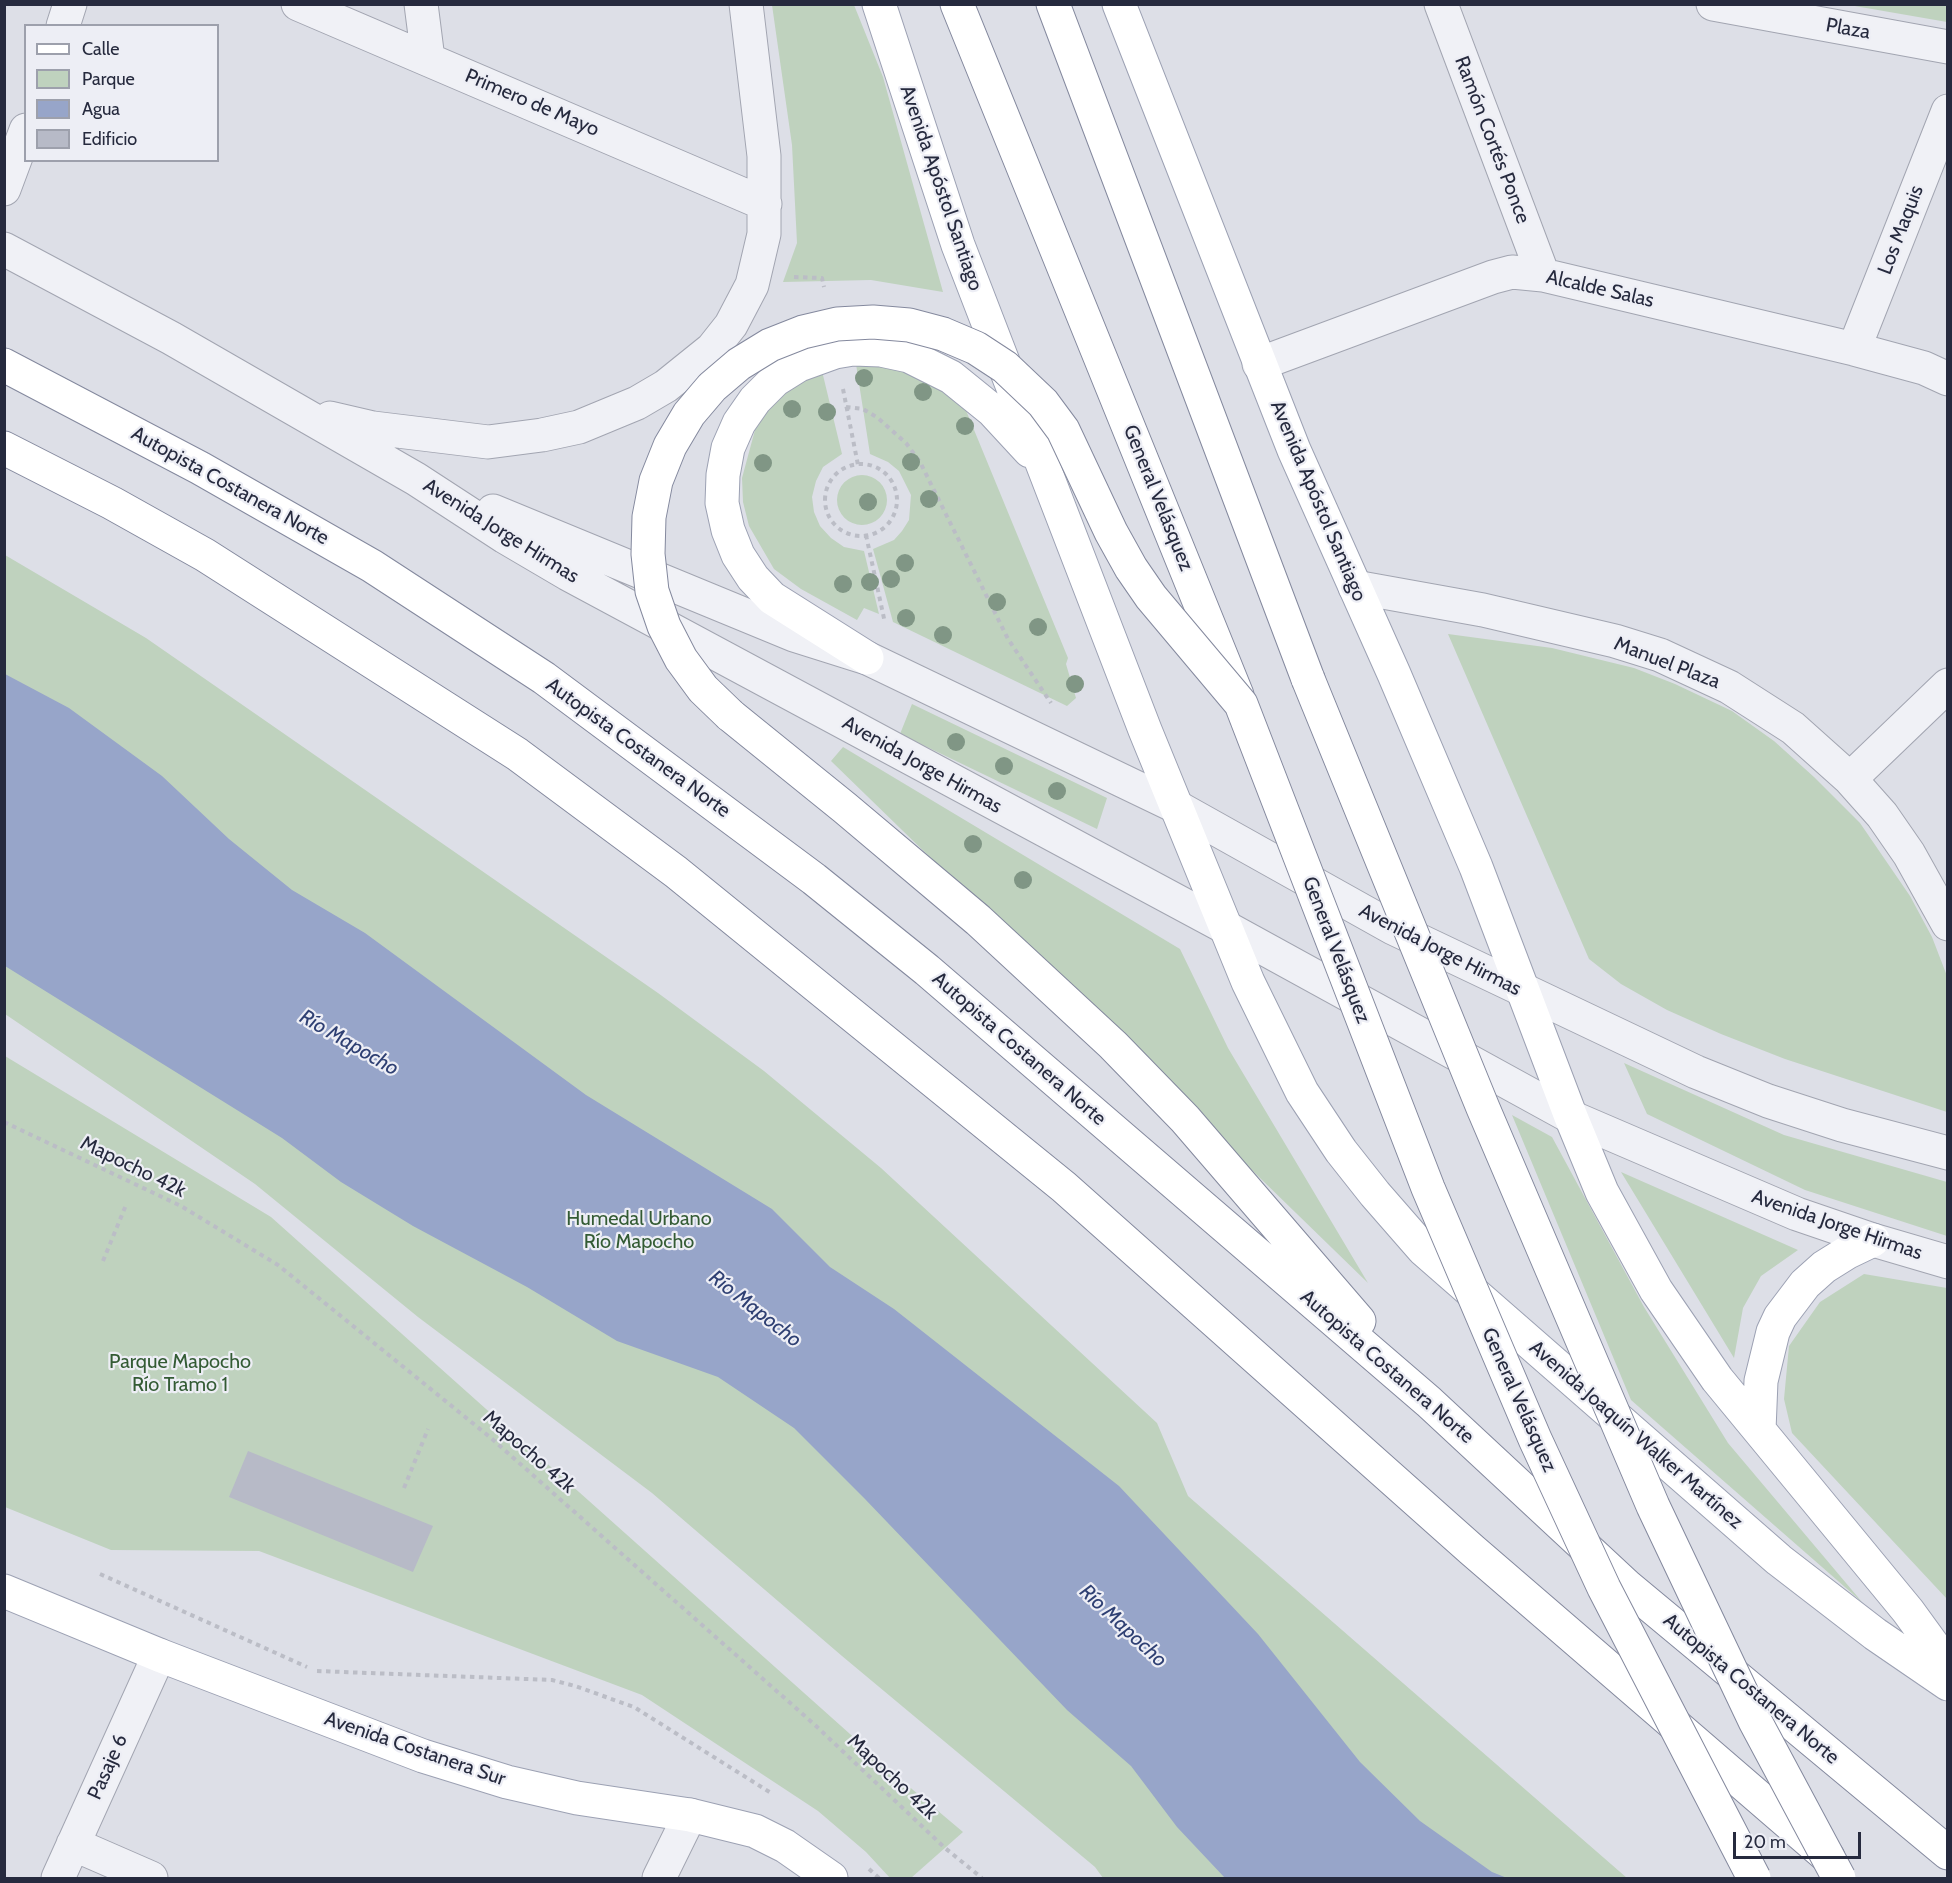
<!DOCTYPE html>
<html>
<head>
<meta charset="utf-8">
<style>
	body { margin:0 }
	#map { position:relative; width:1952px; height:1883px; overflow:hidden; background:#dddfe7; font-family:Cabin,sans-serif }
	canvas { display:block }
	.frame { position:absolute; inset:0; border:6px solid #262a3e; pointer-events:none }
	.legend { position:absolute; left:24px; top:24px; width:195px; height:138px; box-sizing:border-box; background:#edeef5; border:2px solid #9da0ac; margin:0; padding:8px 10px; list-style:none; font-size:18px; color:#262a3e }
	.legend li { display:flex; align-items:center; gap:12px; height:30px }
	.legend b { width:30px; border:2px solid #9da0ac }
	.scale { position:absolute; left:1733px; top:1832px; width:128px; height:27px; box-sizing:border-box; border:3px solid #262a3e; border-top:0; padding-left:8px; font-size:18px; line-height:21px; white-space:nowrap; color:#262a3e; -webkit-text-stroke:4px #edeef5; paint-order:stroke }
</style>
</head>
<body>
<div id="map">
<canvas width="1952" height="1883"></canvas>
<div class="frame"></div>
<ul class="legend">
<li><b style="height:8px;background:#fff"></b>Calle</li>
<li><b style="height:16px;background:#bfd2be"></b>Parque</li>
<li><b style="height:16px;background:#97a5c9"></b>Agua</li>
<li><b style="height:16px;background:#b7bac7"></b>Edificio</li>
</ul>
<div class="scale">20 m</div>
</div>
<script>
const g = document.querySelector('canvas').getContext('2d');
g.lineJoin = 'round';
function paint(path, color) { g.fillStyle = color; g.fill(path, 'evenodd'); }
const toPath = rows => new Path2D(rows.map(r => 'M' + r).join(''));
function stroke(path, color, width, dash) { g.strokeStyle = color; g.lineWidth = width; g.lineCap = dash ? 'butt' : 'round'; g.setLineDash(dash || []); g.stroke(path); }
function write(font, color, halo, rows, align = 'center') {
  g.font = font + ' Cabin,sans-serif'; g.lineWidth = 4.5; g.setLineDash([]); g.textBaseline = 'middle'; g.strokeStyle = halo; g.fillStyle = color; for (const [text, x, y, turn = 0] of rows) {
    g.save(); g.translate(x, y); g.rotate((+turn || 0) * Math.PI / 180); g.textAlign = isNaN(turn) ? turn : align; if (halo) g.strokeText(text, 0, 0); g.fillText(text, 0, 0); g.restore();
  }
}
paint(toPath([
	[772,5,854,5,883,77,943,292,871,280,783,282,797,243,792,145],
	[1849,5,1947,5,1947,22],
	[878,361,926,376,965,408,1068,658,1066,664,1076,698,1067,706,893,622,873,549,894,540,902,531,909,520,911,495,899,471,888,462,870,454,856,364],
	[822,371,842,454,823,467,816,481,812,497,814,512,820,526,831,538,844,547,864,551,879,614,864,608,857,620,801,589,774,569,749,526,743,502,742,478,755,430,769,409,785,391],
	'837 500a25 25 0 1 1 50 0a25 25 0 1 1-50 0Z',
	[5,555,146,638,658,993,764,1071,881,1168,1157,1423,1188,1496,1627,1878,1103,1878,1095,1867,842,1656,652,1493,418,1317,255,1184,5,1014],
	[1448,634,1552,648,1634,668,1675,684,1732,711,1774,741,1814,777,1860,823,1910,896,1932,937,1947,976,1947,1112,1785,1059,1721,1034,1667,1010,1621,984,1589,959],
	[912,704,1107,798,1097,829,900,734],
	[843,747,1180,949,1228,1048,1368,1283,831,761],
	[5,1056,271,1217,906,1784,963,1832,911,1878,890,1878,866,1852,818,1811,642,1695,259,1551,111,1550,5,1507],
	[1624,1063,1784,1135,1947,1182,1947,1236,1805,1190,1647,1114],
	[1512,1115,1552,1137,1644,1307,1728,1443,1862,1602,1631,1400],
	[1621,1172,1798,1250,1761,1276,1743,1308,1734,1358],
	[1864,1274,1947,1288,1947,1599,1792,1433,1784,1399,1789,1346,1820,1302]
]), '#bfd2be');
paint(toPath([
	[5,674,69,708,162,776,229,839,292,890,365,933,586,1095,772,1209,830,1267,894,1309,1119,1486,1258,1634,1360,1762,1420,1821,1492,1872,1507,1878,1225,1878,1177,1827,1131,1766,1067,1710,865,1499,794,1428,718,1377,617,1341,527,1287,413,1226,341,1182,282,1138,5,966]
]), '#97a5c9');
paint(toPath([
	[248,1451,433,1526,413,1572,229,1497]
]), '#b7bac7');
const minor = toPath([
	[298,4,765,204],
	[421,4,428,59],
	[1441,4,1543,275],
	[1713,4,1948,47],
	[63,26,70,4],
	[4,189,26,130],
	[4,249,171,338,416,479,505,537,568,574,1225,927,1571,1117,1797,1214,1873,1240,1948,1262],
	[1854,349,1948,111],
	[1259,364,1493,277,1512,272,1543,275,1854,349,1924,368,1948,379],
	[330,418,373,428,488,442,542,435,579,427,637,403,666,386,712,349,731,325,752,285,764,234,764,156,746,4],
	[493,511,794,635,867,658,1175,806,1393,928,1696,1072,1768,1101,1842,1125,1948,1153],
	[1355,587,1483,610,1615,641,1660,655,1729,687,1793,728,1850,779,1882,815,1909,854,1948,924],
	[1850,779,1948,685],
	[73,1844,151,1878],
	[58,1878,159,1655],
	[659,1878,690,1815]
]);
const major = toPath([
	[879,4,958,245,1145,730,1248,982,1302,1092,1341,1151,1375,1194,1423,1249,1779,1560,1875,1634,1948,1684],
	[1119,4,1294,450,1394,674,1476,867,1571,1117,1602,1192,1656,1290,1717,1379,1908,1611,1948,1666],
	[867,658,772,598,753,578,738,555,728,530,722,503,723,475,728,448,739,423,755,400,775,380,799,365,835,352,853,349,881,350,909,356,951,377,993,411,1030,451],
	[1759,1430,1761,1381,1773,1332,1780,1317,1805,1284,1824,1267,1848,1252,1873,1240],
	[4,1591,159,1655,423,1756,507,1782,577,1798,690,1815,755,1831,785,1846,831,1878]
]);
const highway = toPath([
	[957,4,1237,695],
	[1053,4,1308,679],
	[4,365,200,468,372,566,544,678,814,879,927,970,1429,1402,1628,1587,1948,1853],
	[4,448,112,503,205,555,517,754,676,872,1064,1187,1472,1550,1828,1857],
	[730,715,845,808,978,920,1113,1045,1185,1119,1359,1321]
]);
stroke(minor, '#a2a5b1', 35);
stroke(major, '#9ca1b3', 35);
stroke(highway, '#84899e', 35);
stroke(toPath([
	[794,277,822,278,824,287],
	[843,389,858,465],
	[846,407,863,409,878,418,906,443,920,462,1008,639,1051,703],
	'825 500a36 36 0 1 1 72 0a36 36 0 1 1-72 0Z',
	[866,535,885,623],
	[4,1122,181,1206,278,1265,491,1438,815,1725,945,1848,982,1878],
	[103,1261,126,1205],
	[404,1488,428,1429],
	[100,1574,307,1667],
	[317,1671,552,1680,575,1686,634,1707,771,1793],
	[869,1869,879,1878]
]), '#bbbdc6', 4, [4.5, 4.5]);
stroke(minor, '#f0f1f6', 33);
stroke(major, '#fff', 33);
stroke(highway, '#fff', 33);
const highwayBridge = toPath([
	[1308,679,1483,1108,1653,1506,1755,1721,1839,1878],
	[730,715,703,689,681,659,664,626,652,591,648,554,649,517,656,481,670,446,689,414,712,387,739,364,770,345,803,332,837,324,873,322,909,325,943,334,976,348,1005,367,1043,403,1063,430,1111,532,1131,568,1151,597,1241,704,1428,1188,1535,1439,1604,1588,1754,1878]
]);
stroke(highwayBridge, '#84899e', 35, []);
stroke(highwayBridge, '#fff', 33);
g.fillStyle = '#809685';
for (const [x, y] of [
	[864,378],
	[923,392],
	[792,409],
	[827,412],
	[965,426],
	[911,462],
	[763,463],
	[929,499],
	[868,502],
	[905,563],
	[891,579],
	[870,582],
	[843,584],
	[997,602],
	[906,618],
	[1038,627],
	[943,635],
	[1075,684],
	[956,742],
	[1004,766],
	[1057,791],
	[973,844],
	[1023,880]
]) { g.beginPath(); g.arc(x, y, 9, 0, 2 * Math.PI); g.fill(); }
write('20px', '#262a3e', '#edeef5', [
	["Plaza",1848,29,10],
	["Primero de Mayo",532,103,23],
	["Ramón Cortés Ponce",1492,140,69],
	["Avenida Apóstol Santiago",941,188,71],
	["Los Maquis",1901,230,-69],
	["Alcalde Salas",1600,289,13],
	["Autopista Costanera Norte",230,486,29],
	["General Velásquez",1158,498,68],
	["Avenida Apóstol Santiago",1318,501,67],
	["Avenida Jorge Hirmas",501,531,32],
	["Manuel Plaza",1667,663,21],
	["Autopista Costanera Norte",638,748,36],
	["Avenida Jorge Hirmas",922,765,29],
	["General Velásquez",1336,950,69],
	["Avenida Jorge Hirmas",1440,950,27],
	["Autopista Costanera Norte",1019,1049,41],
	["Mapocho 42k",133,1167,26],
	["Avenida Jorge Hirmas",1837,1225,19],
	["Autopista Costanera Norte",1387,1367,41],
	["General Velásquez",1519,1400,66],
	["Avenida Joaquín Walker Martínez",1636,1435,41],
	["Mapocho 42k",529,1452,41],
	["Autopista Costanera Norte",1751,1689,40],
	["Avenida Costanera Sur",415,1749,19],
	["Pasaje 6",108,1767,-66],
	["Mapocho 42k",892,1777,43]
]);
write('20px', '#335b34', '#edeef5', [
	["Humedal Urbano",639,1219],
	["Río Mapocho",639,1242],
	["Parque Mapocho",180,1362],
	["Río Tramo 1",180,1385]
]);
write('italic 21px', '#2f4073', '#edeef5', [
	["Río Mapocho",349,1043,30],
	["Río Mapocho",755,1309,38],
	["Río Mapocho",1123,1626,43]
]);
</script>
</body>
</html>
